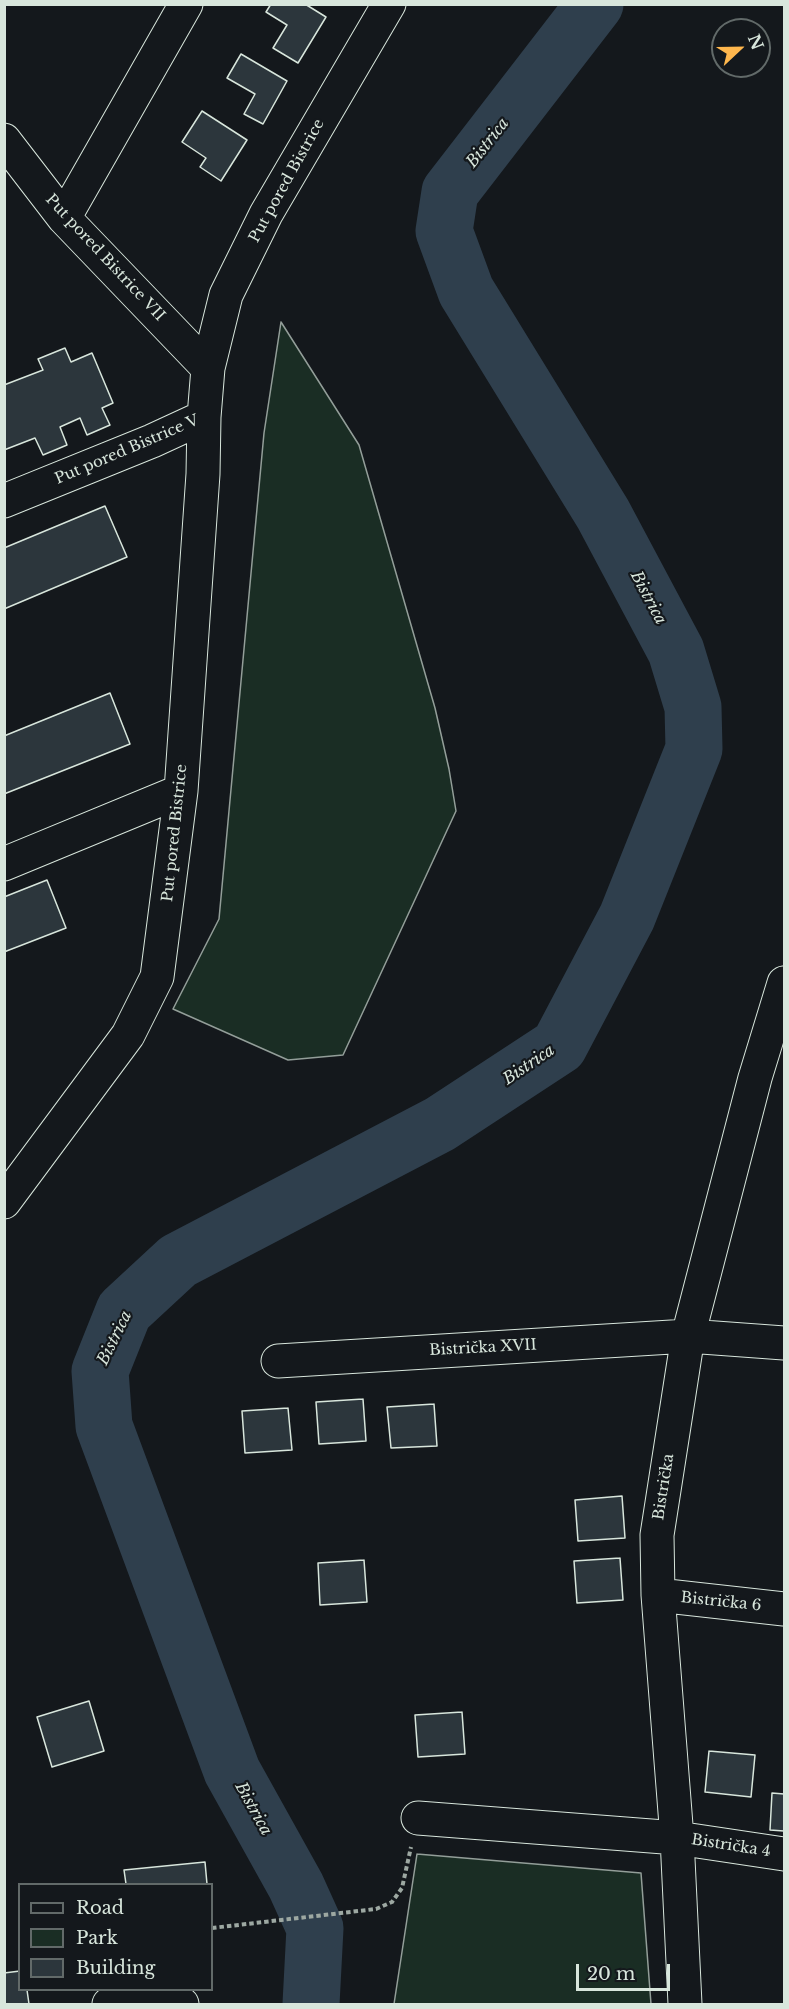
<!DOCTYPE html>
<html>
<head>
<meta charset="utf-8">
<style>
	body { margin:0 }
	#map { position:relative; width:789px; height:2009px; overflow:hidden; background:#14181c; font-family:"Libre Baskerville",serif }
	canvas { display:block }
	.frame { position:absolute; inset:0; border:6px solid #d8e6dc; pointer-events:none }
	.legend { position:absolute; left:18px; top:1883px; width:195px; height:108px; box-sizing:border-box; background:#14181c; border:2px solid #626a69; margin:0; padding:8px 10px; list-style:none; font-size:18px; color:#d8e6dc }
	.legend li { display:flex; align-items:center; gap:12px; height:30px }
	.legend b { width:30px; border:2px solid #626a69 }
	.north { position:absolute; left:711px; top:18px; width:60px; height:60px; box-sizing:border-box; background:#14181c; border:2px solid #626a69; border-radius:50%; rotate:68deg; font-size:16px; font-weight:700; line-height:24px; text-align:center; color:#d8e6dc }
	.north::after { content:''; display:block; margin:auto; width:21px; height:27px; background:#ffb74d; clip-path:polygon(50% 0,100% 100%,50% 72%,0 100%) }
	.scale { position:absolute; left:576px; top:1964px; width:94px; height:27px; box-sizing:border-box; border:3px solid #d8e6dc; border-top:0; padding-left:8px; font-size:18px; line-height:21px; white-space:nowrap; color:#d8e6dc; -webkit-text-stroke:4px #14181c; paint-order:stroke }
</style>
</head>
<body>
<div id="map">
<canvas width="789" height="2009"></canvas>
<div class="frame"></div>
<ul class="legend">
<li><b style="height:8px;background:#14181c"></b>Road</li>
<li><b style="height:16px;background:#1a2d24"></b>Park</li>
<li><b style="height:16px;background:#2c363c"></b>Building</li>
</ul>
<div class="north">N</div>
<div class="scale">20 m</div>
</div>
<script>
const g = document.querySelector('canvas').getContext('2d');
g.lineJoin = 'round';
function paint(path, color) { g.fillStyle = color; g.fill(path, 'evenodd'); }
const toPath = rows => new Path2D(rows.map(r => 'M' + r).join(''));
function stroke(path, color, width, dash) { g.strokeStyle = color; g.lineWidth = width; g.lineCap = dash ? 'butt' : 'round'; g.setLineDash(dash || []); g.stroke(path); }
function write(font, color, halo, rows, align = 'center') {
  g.font = font + ' "Libre Baskerville",serif'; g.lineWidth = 4.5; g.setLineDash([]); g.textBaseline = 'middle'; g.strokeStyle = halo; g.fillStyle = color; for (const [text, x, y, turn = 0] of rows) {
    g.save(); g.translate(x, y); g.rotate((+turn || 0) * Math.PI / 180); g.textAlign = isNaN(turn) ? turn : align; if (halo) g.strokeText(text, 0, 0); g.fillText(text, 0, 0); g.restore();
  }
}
const green = toPath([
	[281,322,359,445,435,708,449,769,456,811,343,1055,288,1060,173,1009,219,919,264,433,281,322],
	[417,1854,641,1873,651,2004,394,2004,417,1854]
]);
paint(green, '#1a2d24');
stroke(green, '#939e99', 1.5);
stroke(toPath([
	[311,2004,315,1928,296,1886,232,1771,104,1426,100,1371,124,1311,178,1261,440,1124,559,1046,627,917,694,749,693,707,676,651,603,514,466,291,444,231,450,192,595,4]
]), '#2f3f4d', 57);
const building = toPath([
	[271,4,305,4,326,17,298,63,273,48,287,25,266,12,271,4],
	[241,54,287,81,263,124,244,114,255,94,227,78,241,54],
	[202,111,247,140,221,181,200,167,206,158,182,142,202,111],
	[65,348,71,362,92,353,113,403,102,408,110,425,87,435,80,418,60,427,67,445,43,455,35,438,4,450,4,385,43,370,38,359,65,348],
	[105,506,127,557,4,609,4,548,105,506],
	[110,693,130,744,4,794,4,736,110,693],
	[47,880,66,928,4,952,4,897,47,880],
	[363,1399,366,1441,319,1444,316,1402,363,1399],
	[434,1404,437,1446,391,1448,387,1407,434,1404],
	[288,1408,292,1450,245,1453,242,1411,288,1408],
	[622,1496,625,1538,578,1541,575,1500,622,1496],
	[620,1558,623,1600,577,1603,574,1561,620,1558],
	[364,1560,367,1602,320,1605,318,1563,364,1560],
	[89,1701,104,1751,52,1767,37,1717,89,1701],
	[462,1712,465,1754,418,1757,415,1715,462,1712],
	[709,1751,755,1755,751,1797,705,1792,709,1751],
	[772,1793,784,1794,784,1831,770,1830,772,1793],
	[205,1862,207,1884,126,1884,124,1870,205,1862],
	[20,1971,20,1990,27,1990,29,2004,4,2004,4,1973,20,1971]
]);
paint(building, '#2c363c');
stroke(building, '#d8e6dc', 1.5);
const minor = toPath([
	[4,140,64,218,208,368],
	[64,218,186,4],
	[4,501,152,441,204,417,208,368,226,295,266,214,389,4],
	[4,864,181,791],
	[4,1202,128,1035,157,977,181,791,203,474,204,417],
	[278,1361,688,1336,784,1343],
	[658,1595,784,1609],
	[418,1818,677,1838,784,1854],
	[109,2004,159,1997,182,2004],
	[685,2004,677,1838,658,1595,657,1535,688,1336,755,1078,784,983]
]);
stroke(minor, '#d8e6dc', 35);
stroke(toPath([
	[212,1928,376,1909,392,1902,402,1888,411,1847]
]), '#9da8a2', 4, [4.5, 3]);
stroke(minor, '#14181c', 33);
write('15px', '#d8e6dc', '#14181c', [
	["Put pored Bistrice",287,181,-61],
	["Put pored Bistrice VII",105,258,47],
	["Put pored Bistrice V",127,450,-23],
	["Put pored Bistrice",175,833,-84],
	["Bistrička XVII",483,1348,-3],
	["Bistrička",664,1487,-81],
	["Bistrička 6",721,1602,6],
	["Bistrička 4",731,1846,9]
]);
write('italic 16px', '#d8e6dc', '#14181c', [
	["Bistrica",488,143,-52],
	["Bistrica",648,598,62],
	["Bistrica",529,1065,-34],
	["Bistrica",115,1338,-64],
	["Bistrica",253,1809,61]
]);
</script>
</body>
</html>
